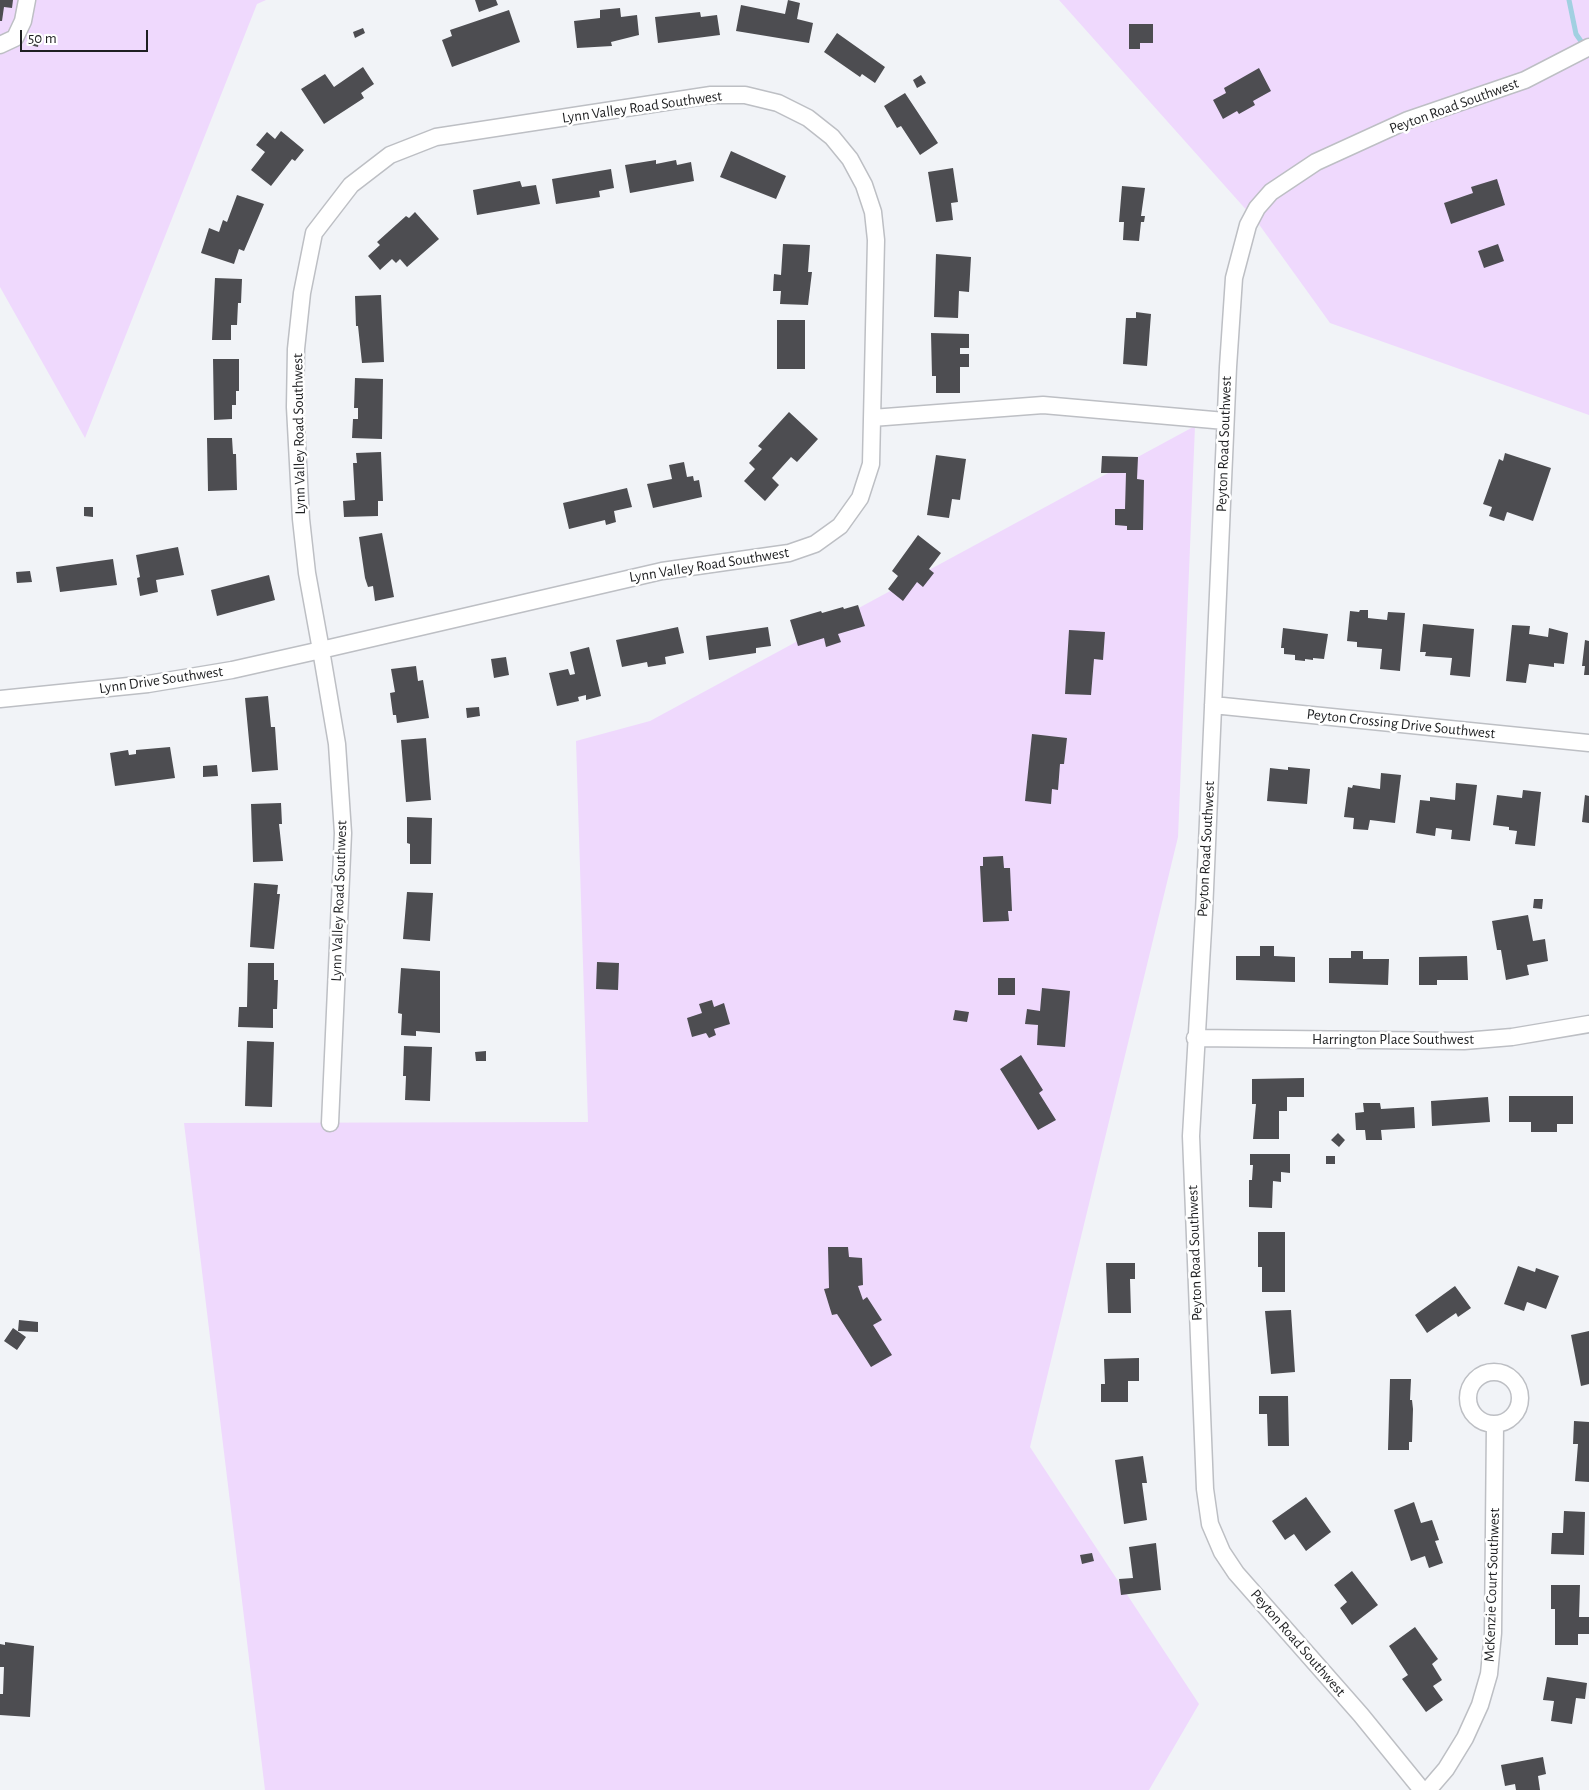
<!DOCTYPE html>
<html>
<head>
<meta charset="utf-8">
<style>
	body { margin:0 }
	#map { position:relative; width:1589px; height:1790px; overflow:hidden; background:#f1f3f7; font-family:"Alegreya Sans",sans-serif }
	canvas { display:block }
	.scale { position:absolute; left:20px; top:30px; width:128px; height:22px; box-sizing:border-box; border:2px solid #1f2022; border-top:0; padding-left:6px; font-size:15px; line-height:18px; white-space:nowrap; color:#1f2022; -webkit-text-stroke:4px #fff; paint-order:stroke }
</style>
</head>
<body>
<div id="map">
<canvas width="1589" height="1790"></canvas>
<div class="scale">50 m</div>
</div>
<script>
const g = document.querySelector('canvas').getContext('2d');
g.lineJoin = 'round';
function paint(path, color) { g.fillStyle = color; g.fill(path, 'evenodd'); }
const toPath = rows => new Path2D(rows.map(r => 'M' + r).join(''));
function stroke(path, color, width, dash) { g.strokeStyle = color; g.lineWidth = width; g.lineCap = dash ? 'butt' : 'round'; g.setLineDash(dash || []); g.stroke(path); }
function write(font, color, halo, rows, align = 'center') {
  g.font = font + ' "Alegreya Sans",sans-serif'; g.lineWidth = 5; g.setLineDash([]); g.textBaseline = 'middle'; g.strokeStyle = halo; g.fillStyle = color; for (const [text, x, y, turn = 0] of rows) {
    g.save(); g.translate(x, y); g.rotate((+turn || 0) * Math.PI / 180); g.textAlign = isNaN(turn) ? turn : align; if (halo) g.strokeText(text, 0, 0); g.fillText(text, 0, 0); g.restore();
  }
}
paint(toPath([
	[0,0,266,0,257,4,85,438,0,287],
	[1059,0,1589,0,1589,415,1330,323,1258,223],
	[1195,426,1178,837,1030,1447,1199,1704,1149,1790,265,1790,184,1123,588,1122,576,741,650,721]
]), '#efd9fd');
stroke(toPath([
	[1569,0,1576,34,1585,47]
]), '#a1d0e1', 5);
paint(toPath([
	[0,0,13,0,12,8,4,7,2,21,0,21],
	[475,0,496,0,498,5,479,12],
	[788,0,800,3,797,19,813,23,809,43,736,31,741,5,785,14],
	[620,8,621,17,637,15,639,35,611,42,612,46,577,48,574,21,600,18,600,10],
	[509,10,520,42,452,67,442,40,452,36,450,30],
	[700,12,701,17,717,15,720,35,658,43,655,17],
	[1129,24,1153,24,1153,43,1140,43,1140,49,1129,49],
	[363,28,365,33,355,38,353,32],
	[837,33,885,67,875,83,862,74,860,77,824,52],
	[31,38,39,39,38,47,30,45],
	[363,67,374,84,361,93,364,98,324,124,301,89,325,74,334,87],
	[1259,68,1271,91,1253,101,1255,105,1239,114,1237,111,1223,119,1213,100,1226,93,1224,88],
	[921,75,926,83,917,88,913,80],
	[905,93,938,143,920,155,901,126,897,128,884,106],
	[281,131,304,150,295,161,292,159,271,186,251,170,265,152,256,145,267,132,275,139],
	[731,151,786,176,776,199,720,177],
	[656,160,656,164,676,160,677,165,691,162,694,181,630,193,625,165],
	[953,168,958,202,951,203,953,220,936,222,928,172],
	[611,169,614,188,599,191,600,197,556,204,552,179],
	[1497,179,1505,205,1451,224,1444,203,1473,193,1471,187],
	[520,181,522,187,536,185,540,204,477,215,473,190],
	[1122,186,1145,188,1141,216,1145,216,1144,222,1141,222,1139,241,1123,240,1124,222,1119,222],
	[237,195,264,204,244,251,239,249,234,264,201,253,209,228,219,232,223,220,227,222],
	[415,212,439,239,407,267,400,259,396,263,392,259,380,270,368,256,380,245,377,242,406,216,409,218],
	[783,244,810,245,808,272,812,272,808,305,780,304,781,291,773,291,774,274,781,275],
	[1498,244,1504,261,1484,268,1478,251],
	[936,254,971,257,969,292,959,291,958,318,934,317],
	[215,278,242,279,241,303,238,303,237,325,231,325,231,340,212,340],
	[381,295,384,362,362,363,358,326,356,326,355,296],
	[1136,312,1151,314,1147,366,1123,364,1126,318,1136,318],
	[777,320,805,320,805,369,777,369],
	[931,333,969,334,969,348,960,348,960,354,969,354,969,367,960,367,960,393,936,393,936,376,932,376],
	[213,359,239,359,239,391,236,391,236,405,232,405,232,419,214,420],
	[355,378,383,379,382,439,352,438,353,419,358,419,358,408,354,408],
	[789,412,818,439,797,462,791,457,772,478,779,485,765,501,744,481,755,469,749,463,762,449,758,446],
	[207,438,232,438,233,454,236,454,237,490,208,491],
	[381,452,383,501,378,501,378,516,344,517,343,501,355,500,353,463,357,463,356,453],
	[1505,453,1551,468,1533,521,1507,512,1504,521,1489,516,1492,507,1483,504,1499,459,1503,461],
	[936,455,966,459,960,500,952,499,949,518,927,515],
	[1102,456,1138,457,1137,479,1144,480,1143,530,1127,530,1127,526,1115,525,1115,509,1125,509,1126,473,1101,473],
	[684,462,687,477,693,476,694,481,699,480,702,497,653,508,647,484,672,479,669,465],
	[627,488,632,507,614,511,616,522,606,525,605,520,569,529,563,503],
	[84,507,93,507,93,517,84,516],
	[382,533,394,597,375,601,373,586,368,587,365,578,359,537],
	[918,535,941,553,929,569,934,573,923,587,917,582,903,601,888,589,898,576,892,571],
	[178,547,184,575,156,580,158,592,140,596,137,578,140,577,136,555],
	[113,559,117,585,60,592,56,567],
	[30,571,32,582,17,583,16,572],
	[269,575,275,600,217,616,211,590],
	[858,605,865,626,838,634,841,642,826,647,824,638,798,646,790,620,821,611,822,613,843,607,844,609],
	[1360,610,1368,610,1368,618,1387,620,1388,612,1405,613,1400,671,1380,669,1382,649,1357,647,1357,642,1347,641,1350,611,1359,612],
	[1423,624,1474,629,1470,677,1450,675,1452,658,1425,656,1426,652,1420,652],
	[1512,625,1530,626,1529,634,1548,637,1549,628,1568,633,1564,664,1554,663,1554,667,1529,664,1526,683,1506,681],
	[678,627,684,653,665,657,666,664,648,667,647,662,622,667,616,640],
	[768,627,771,646,756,648,756,653,709,660,706,636],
	[1283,628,1328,634,1324,659,1313,658,1313,660,1305,659,1305,661,1295,660,1295,655,1284,654,1284,648,1281,648],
	[1069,630,1105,632,1103,660,1094,659,1091,695,1065,694],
	[1585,640,1589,641,1589,675,1584,675,1585,666,1582,666],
	[589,647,601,696,586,700,586,695,578,697,579,701,557,706,549,673,568,669,570,675,575,674,570,652],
	[506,657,509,675,494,678,491,659],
	[416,666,418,681,423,680,429,718,397,723,396,715,393,715,390,693,395,692,391,669],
	[268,696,271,727,275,727,278,770,252,772,245,698],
	[479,707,480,716,467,718,466,708],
	[1032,734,1067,738,1064,764,1060,764,1058,790,1052,789,1051,804,1025,801],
	[426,738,431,800,406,802,401,740],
	[170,747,175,778,115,786,110,753,128,750,129,755,136,754,136,750],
	[217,765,218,776,203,777,203,766],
	[1288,767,1310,769,1307,804,1267,801,1270,768,1288,770],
	[1381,773,1401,775,1395,823,1370,820,1368,830,1353,829,1354,818,1344,817,1348,787,1352,788,1353,785,1380,789],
	[1456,783,1477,785,1470,841,1451,839,1452,830,1436,828,1435,836,1416,833,1420,800,1430,801,1430,797,1455,800],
	[1523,790,1541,792,1535,846,1515,844,1517,831,1509,830,1509,827,1493,825,1497,795,1522,798],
	[1585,795,1589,796,1589,823,1582,822],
	[281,803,282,824,279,824,283,861,253,862,251,804],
	[407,817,432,818,431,864,410,864,410,844,407,843],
	[1003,856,1004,868,1010,868,1012,911,1008,911,1009,921,983,922,980,866,983,866,983,857],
	[254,883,278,885,277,894,280,894,274,949,250,947],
	[407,892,433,893,430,941,403,939],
	[1534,899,1543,899,1542,909,1533,908],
	[1528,915,1533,941,1545,939,1548,961,1527,965,1529,975,1506,980,1501,950,1497,950,1492,921],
	[1260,946,1274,946,1274,956,1295,957,1295,982,1236,980,1236,956,1260,956],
	[1351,951,1363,951,1363,959,1389,959,1388,985,1329,983,1329,958,1351,958],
	[1467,956,1468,980,1437,980,1437,985,1419,985,1419,957],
	[597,962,619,963,618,990,596,989],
	[248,963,274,963,274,980,278,980,277,1009,273,1009,273,1028,238,1027,239,1007,247,1007],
	[401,968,440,971,440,1033,416,1031,416,1036,401,1035,402,1014,398,1013],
	[998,978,1015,978,1015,995,998,995],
	[1042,988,1070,991,1065,1047,1037,1045,1038,1025,1025,1024,1027,1009,1040,1011],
	[712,1000,714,1007,724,1003,730,1024,714,1029,716,1035,709,1038,706,1033,692,1037,687,1018,702,1013,699,1004],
	[955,1010,969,1012,967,1022,953,1020],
	[247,1041,274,1042,272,1107,245,1106],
	[404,1046,432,1047,430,1101,405,1100,406,1076,403,1076],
	[486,1051,486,1061,476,1061,475,1052],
	[1021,1055,1043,1090,1039,1093,1056,1120,1038,1130,1000,1069],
	[1304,1078,1304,1097,1287,1097,1287,1111,1279,1111,1279,1139,1253,1139,1256,1104,1252,1104,1252,1079],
	[1509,1096,1573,1096,1573,1124,1557,1124,1557,1132,1531,1132,1531,1122,1509,1122],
	[1488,1097,1490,1122,1432,1126,1431,1101],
	[1363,1103,1380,1103,1381,1109,1414,1107,1415,1128,1381,1130,1382,1140,1366,1140,1365,1130,1356,1130,1355,1113,1364,1112],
	[1338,1133,1345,1140,1339,1147,1331,1140],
	[1250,1154,1290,1154,1290,1173,1281,1172,1281,1182,1273,1181,1272,1208,1249,1207,1249,1180,1252,1180,1253,1165,1250,1165],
	[1326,1156,1335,1156,1335,1164,1326,1164],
	[1258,1232,1285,1232,1285,1292,1262,1292,1262,1267,1258,1267],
	[828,1247,848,1247,849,1257,862,1258,863,1285,858,1286,863,1300,867,1297,882,1320,873,1325,892,1355,871,1367,837,1314,832,1315,824,1289,829,1288],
	[1106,1263,1135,1263,1135,1279,1130,1279,1131,1313,1108,1313],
	[1518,1266,1535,1272,1536,1268,1559,1276,1546,1309,1527,1302,1524,1311,1504,1304],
	[1455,1286,1471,1308,1458,1317,1456,1313,1427,1333,1415,1315],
	[1291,1310,1295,1372,1271,1374,1265,1311],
	[19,1320,38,1322,38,1332,18,1331],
	[13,1328,26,1337,17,1350,4,1341],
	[1589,1331,1589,1384,1581,1386,1571,1335],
	[1139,1358,1139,1381,1128,1381,1128,1402,1101,1402,1101,1384,1105,1384,1104,1359],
	[1390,1379,1411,1379,1410,1400,1412,1400,1413,1409,1412,1442,1409,1442,1409,1450,1388,1450],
	[1259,1396,1288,1396,1289,1446,1268,1446,1267,1414,1259,1414],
	[1574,1421,1589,1422,1589,1482,1575,1481,1578,1444,1573,1444],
	[1143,1456,1147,1483,1142,1483,1147,1520,1124,1524,1115,1460],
	[1306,1497,1331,1532,1306,1551,1294,1534,1285,1540,1272,1521],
	[1414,1502,1421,1523,1432,1520,1439,1540,1435,1541,1443,1563,1429,1568,1425,1556,1411,1561,1394,1510],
	[1564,1511,1585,1512,1584,1555,1551,1554,1552,1533,1563,1533],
	[1156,1543,1161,1590,1121,1595,1119,1579,1133,1578,1129,1547],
	[1092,1553,1094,1561,1082,1564,1080,1555],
	[1352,1571,1378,1605,1352,1625,1340,1608,1347,1602,1334,1585],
	[1551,1585,1580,1585,1579,1617,1589,1617,1589,1634,1578,1634,1578,1645,1555,1645,1555,1609,1551,1609],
	[1415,1627,1438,1659,1432,1664,1442,1680,1433,1686,1443,1700,1426,1712,1402,1679,1408,1675,1389,1646],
	[5,1642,34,1646,30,1717,0,1715,0,1694,3,1694,4,1667,0,1667,0,1644,5,1645],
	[1547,1677,1587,1683,1585,1699,1576,1698,1572,1724,1551,1721,1554,1701,1543,1700],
	[1543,1757,1546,1774,1538,1776,1540,1790,1516,1790,1515,1784,1505,1786,1501,1765]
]), '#4d4d51');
const minor = toPath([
	[0,45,15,38,23,21,27,0],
	[711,95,745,95,778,103,808,118,832,137,850,159,864,185,873,212,876,240,871,464,860,498,840,526,815,544,789,553,662,571,321,650,307,573,301,519,295,407,296,349,302,293,314,233,351,185,390,155,436,137,711,95],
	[872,418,1043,405,1225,421],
	[0,699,148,684,232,670,321,650,337,744,343,833,330,1123],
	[1213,705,1589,743],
	[1195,1038,1464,1041,1512,1037,1589,1024],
	'1468 1398a26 26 0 1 1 52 0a26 26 0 1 1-52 0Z',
	[1422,1790,1361,1715,1236,1573,1222,1552,1210,1524,1205,1489,1191,1136,1204,912,1228,367,1234,278,1248,225,1257,208,1271,192,1316,162,1408,120,1525,80,1589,47],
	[1428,1790,1446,1769,1465,1738,1480,1705,1489,1674,1493,1633,1495,1424]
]);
stroke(minor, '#bdbfc4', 19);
stroke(minor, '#fff', 16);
write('15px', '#1f2022', '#fff', [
	["Peyton Road Southwest",1454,106,-20],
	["Lynn Valley Road Southwest",642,107,-8],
	["Lynn Valley Road Southwest",299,434,-91],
	["Peyton Road Southwest",1224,444,-88],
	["Lynn Valley Road Southwest",709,565,-9],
	["Lynn Drive Southwest",161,680,-8],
	["Peyton Crossing Drive Southwest",1401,724,6],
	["Peyton Road Southwest",1206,849,-87],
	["Lynn Valley Road Southwest",339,901,-88],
	["Harrington Place Southwest",1393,1039],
	["Peyton Road Southwest",1195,1253,-92],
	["McKenzie Court Southwest",1492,1585,-88],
	["Peyton Road Southwest",1298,1643,49]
]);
</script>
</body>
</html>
